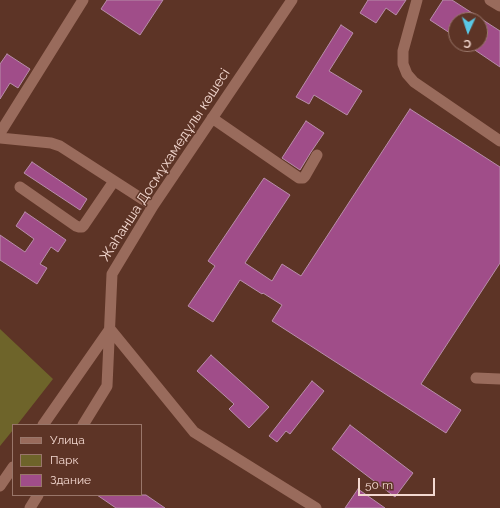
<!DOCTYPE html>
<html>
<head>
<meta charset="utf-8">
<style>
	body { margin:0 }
	#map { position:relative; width:500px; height:508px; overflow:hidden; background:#5d3426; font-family:Raleway,sans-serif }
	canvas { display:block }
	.legend { position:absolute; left:12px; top:424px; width:130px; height:72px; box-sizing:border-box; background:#5d3426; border:1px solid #99766a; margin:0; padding:5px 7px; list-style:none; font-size:12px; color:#f3d8d0 }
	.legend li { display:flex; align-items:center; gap:8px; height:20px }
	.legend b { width:20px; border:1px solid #99766a }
	.north { position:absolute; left:448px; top:12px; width:40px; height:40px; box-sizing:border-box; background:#5d3426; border:1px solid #99766a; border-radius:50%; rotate:183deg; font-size:11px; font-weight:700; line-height:16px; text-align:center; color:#f3d8d0 }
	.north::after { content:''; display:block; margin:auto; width:14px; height:18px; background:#5ac8e6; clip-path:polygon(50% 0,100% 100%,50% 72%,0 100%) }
	.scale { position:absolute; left:358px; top:478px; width:77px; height:18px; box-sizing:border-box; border:2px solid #f3d8d0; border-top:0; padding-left:5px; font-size:12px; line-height:14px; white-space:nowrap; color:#f3d8d0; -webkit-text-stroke:3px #5d3426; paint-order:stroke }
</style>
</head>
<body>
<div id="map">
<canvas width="500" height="508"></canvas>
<ul class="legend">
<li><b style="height:5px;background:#996b5c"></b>Улица</li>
<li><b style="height:11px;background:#6e642a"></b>Парк</li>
<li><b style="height:11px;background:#a04d89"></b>Здание</li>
</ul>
<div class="north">С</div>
<div class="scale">50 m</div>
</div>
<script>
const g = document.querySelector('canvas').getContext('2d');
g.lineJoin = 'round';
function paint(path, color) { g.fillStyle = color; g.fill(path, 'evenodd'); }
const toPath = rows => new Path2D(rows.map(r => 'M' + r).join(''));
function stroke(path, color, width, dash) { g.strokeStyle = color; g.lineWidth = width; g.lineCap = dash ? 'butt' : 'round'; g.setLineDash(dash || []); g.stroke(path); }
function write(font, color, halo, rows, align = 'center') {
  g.font = font + ' Raleway,sans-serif'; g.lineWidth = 3; g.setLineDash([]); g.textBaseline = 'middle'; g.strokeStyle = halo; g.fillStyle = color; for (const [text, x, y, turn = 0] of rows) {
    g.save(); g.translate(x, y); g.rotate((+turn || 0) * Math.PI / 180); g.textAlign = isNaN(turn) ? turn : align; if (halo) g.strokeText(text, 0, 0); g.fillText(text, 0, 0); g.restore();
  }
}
paint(toPath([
	[0,329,53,379,17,425,13,425,13,430,0,446]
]), '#6e642a');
const building = toPath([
	[107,0,163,0,140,35,101,9,107,0],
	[368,0,406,0,396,15,386,8,376,23,360,13,368,0],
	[443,0,452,0,500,31,500,67,466,44,480,44,480,20,456,20,456,37,430,20,443,0],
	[341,25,353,33,329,71,362,91,347,115,314,95,309,104,296,97,341,25],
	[7,54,30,69,18,88,10,83,0,99,0,64,7,54],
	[410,109,500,167,500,263,421,384,461,410,446,433,272,321,282,305,263,293,262,294,240,280,213,322,188,306,215,266,208,261,264,178,290,195,245,263,272,281,282,264,301,276,410,109],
	[306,121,324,133,311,152,300,170,282,158,306,121],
	[32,162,87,199,80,210,24,173,32,162],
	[25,212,66,240,58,252,51,247,40,264,47,268,37,284,0,260,0,235,25,252,34,239,16,226,25,212],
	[211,355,269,407,249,428,229,409,234,404,197,371,211,355],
	[312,381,324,391,290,434,286,431,277,442,269,436,312,381],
	[350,425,413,473,395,497,332,449,350,425],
	[358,489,385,508,345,508,358,489],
	[97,495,146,495,165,508,116,508,97,495]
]);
paint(building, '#a04d89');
stroke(building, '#b88eaa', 1);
stroke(toPath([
	[417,0,403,51,403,64,407,74,414,82,500,141],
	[490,0,500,6],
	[212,118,299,178,303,178,305,176,317,155],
	[0,133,83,0],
	[0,138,51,143,60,146,153,206],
	[20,187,76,226,79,227,82,227,84,225,114,181],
	[476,378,500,379],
	[43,425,110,329,194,432,316,508],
	[83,425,107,386,112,274,153,206,292,0],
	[0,486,13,467],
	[30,508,38,495]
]), '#996b5c', 11);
write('14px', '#f3d8d0', '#5d3426', [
	["Жаһанша Досмұхамедұлы көшесі",165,165,-57]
]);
</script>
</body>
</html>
